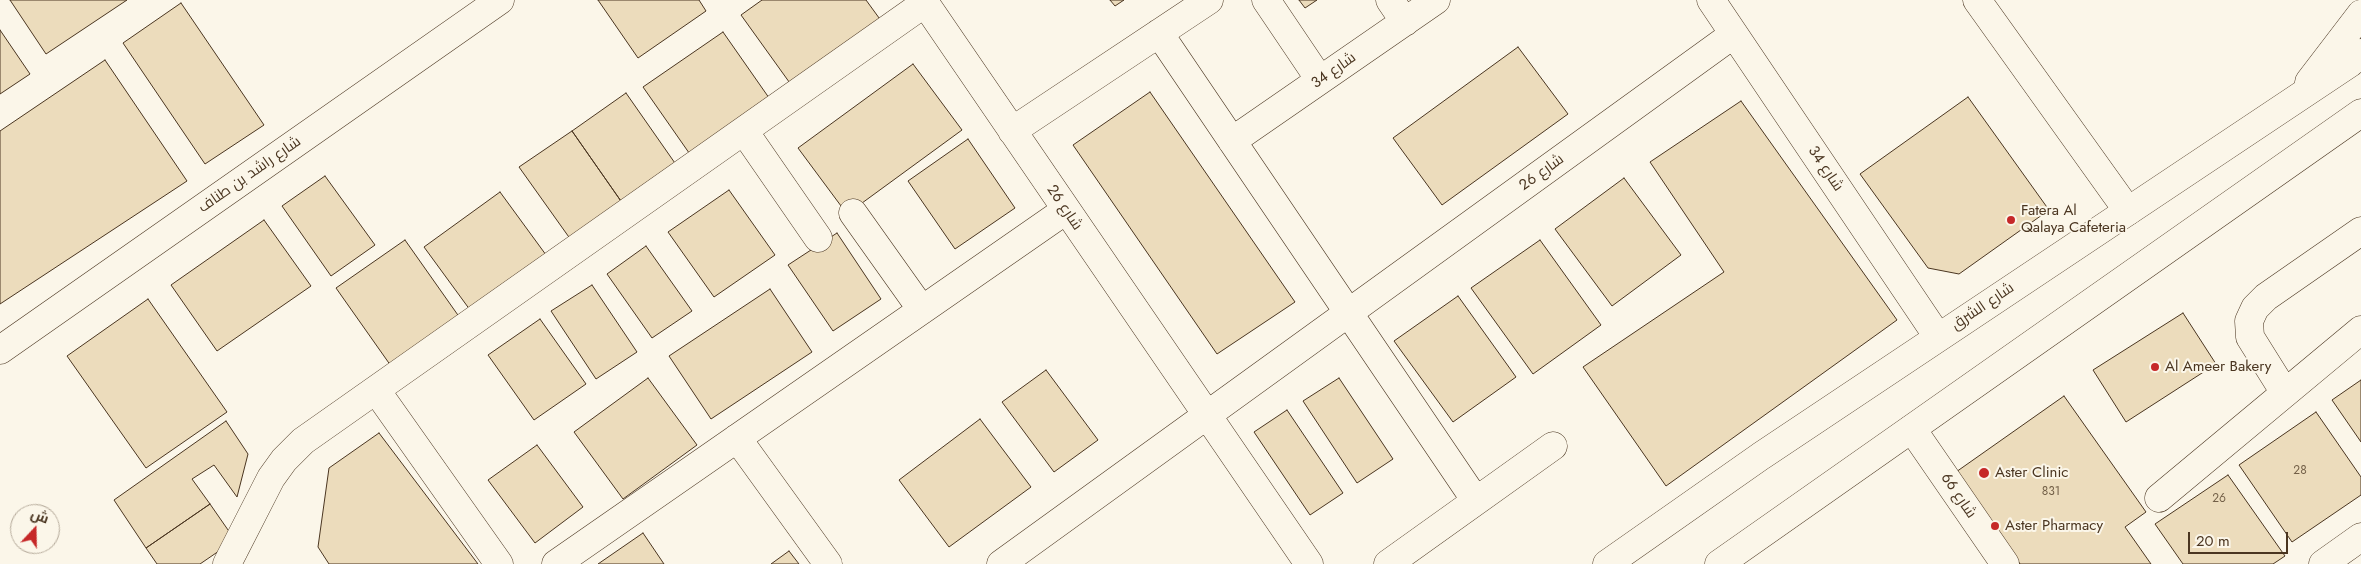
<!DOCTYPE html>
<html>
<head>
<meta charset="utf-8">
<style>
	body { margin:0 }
	#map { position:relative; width:2361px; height:564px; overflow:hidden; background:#fbf6e9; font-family:Jost,Cairo,sans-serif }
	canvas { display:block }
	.north { position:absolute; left:10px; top:504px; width:50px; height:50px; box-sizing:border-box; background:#fbf6e9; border:1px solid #b4a999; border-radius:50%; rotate:21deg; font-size:14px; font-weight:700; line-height:20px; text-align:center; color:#4a3520 }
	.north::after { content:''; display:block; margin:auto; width:18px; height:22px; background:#c62828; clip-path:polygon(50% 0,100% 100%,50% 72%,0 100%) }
	.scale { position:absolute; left:2188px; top:532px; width:100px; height:22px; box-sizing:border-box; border:2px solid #4a3520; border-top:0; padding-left:6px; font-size:15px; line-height:18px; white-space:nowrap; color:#4a3520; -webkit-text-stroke:4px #fbf6e9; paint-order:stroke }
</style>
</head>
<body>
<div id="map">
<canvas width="2361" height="564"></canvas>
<div class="north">ش</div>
<div class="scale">20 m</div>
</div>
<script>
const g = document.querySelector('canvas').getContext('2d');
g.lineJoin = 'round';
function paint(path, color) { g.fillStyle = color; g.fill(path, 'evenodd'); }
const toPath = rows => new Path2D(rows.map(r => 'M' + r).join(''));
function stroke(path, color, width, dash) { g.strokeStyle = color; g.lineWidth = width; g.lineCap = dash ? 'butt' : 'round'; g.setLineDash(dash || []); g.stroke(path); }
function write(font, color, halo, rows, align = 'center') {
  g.font = font + ' Jost,Cairo,sans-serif'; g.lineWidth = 4; g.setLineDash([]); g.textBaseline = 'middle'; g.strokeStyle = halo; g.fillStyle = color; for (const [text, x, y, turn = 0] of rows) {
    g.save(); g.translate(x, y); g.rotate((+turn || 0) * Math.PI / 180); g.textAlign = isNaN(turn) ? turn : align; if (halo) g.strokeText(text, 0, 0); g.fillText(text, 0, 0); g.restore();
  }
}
const building = toPath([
	[10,0,127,0,46,54,10,0],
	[598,0,699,0,706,11,638,58,598,0],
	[762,0,866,0,882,22,792,86,741,15,762,0],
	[1110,0,1124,0,1115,6,1110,0],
	[1299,0,1317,0,1305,8,1299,0],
	[181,3,264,125,205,164,123,43,181,3],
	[0,30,30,74,0,94,0,30],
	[723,32,774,105,694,160,643,87,723,32],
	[1518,47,1568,114,1442,205,1393,138,1518,47],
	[105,60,187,181,0,304,0,131,105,60],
	[913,64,962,130,847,214,798,148,913,64],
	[1150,92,1295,302,1217,354,1073,145,1150,92],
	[626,93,677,166,623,204,572,131,626,93],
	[1968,97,2049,210,1959,274,1928,268,1860,174,1968,97],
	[1741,101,1897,320,1666,486,1583,367,1724,272,1650,162,1741,101],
	[572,131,623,204,571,240,519,167,572,131],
	[968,139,1015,208,955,249,908,181,968,139],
	[325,176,375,245,331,276,282,206,325,176],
	[1624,178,1681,255,1612,306,1555,229,1624,178],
	[729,190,775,255,714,297,668,232,729,190],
	[500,192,549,259,473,314,424,247,500,192],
	[264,220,311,286,217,351,171,285,264,220],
	[837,233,881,299,833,331,788,265,837,233],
	[405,240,460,318,391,366,336,288,405,240],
	[1540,240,1601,325,1533,374,1471,288,1540,240],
	[646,246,692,311,652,338,607,274,646,246],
	[592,285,637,352,596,379,551,311,592,285],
	[770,289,812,352,711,419,669,356,770,289],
	[1458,296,1516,377,1453,422,1394,341,1458,296],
	[148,299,227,412,146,468,67,356,148,299],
	[2183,313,2216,364,2126,422,2093,370,2183,313],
	[540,319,586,384,534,420,488,355,540,319],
	[1046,370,1098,440,1054,472,1002,402,1046,370],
	[648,378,697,445,623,499,574,432,648,378],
	[1339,378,1393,459,1357,483,1303,401,1339,378],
	[2361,380,2361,442,2332,400,2361,380],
	[2064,396,2146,512,2125,527,2151,564,2020,564,1956,472,2064,396],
	[1287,410,1343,493,1310,515,1254,432,1287,410],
	[2316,412,2361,477,2361,495,2292,542,2239,465,2316,412],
	[980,419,1031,487,949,547,899,480,980,419],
	[226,421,248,454,237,497,214,465,192,479,210,504,146,548,114,500,226,421],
	[379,433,478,564,329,564,318,547,329,468,379,433],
	[537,445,583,507,535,543,488,480,537,445],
	[2228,475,2285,556,2273,564,2183,564,2155,524,2228,475],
	[210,504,235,540,200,564,157,564,146,548,210,504],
	[643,533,664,564,598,564,643,533],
	[789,551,799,564,771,564,789,551]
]);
paint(building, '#ecdcbc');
stroke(building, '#4a3520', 1);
const minor = toPath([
	[923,0,1309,564],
	[1266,0,1320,80],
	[1390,0,1405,22],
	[1711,0,1938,337],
	[1977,0,2128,211],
	[1159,33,1476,501],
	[744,131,818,238],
	[1012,131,1209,0],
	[1232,141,1436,0],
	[853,213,922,310],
	[0,350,500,0],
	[376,390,499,564],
	[2285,393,2250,337,2249,321,2255,308,2266,297,2361,231],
	[1912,429,2005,564],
	[737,438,828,564],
	[2159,498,2361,330],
	[227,564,271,478,284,460,303,441,925,3],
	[556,564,1066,210],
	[1001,564,1734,34],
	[1388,564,1553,446],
	[2323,564,2361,537]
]);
const major = toPath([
	[2309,82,2361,14],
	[1607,564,1761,456,2350,63,2361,53],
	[1719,564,2361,113]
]);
stroke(minor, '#4a3520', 29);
stroke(major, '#4a3520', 29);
stroke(minor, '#fbf6e9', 28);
stroke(major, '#fbf6e9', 28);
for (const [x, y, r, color] of [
	[2011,220,5,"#c62828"],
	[2155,367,5,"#c62828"],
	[1984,473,6,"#c62828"],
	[1995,526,5,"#c62828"]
]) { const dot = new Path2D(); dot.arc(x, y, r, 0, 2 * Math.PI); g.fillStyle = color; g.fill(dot); stroke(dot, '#fbf6e9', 2); }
write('12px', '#725f47', null, [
	["28",2300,471],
	["831",2051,492],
	["26",2219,499]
]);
write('15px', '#4a3520', '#fbf6e9', [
	["شارع 34",1334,71,-35],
	["شارع 34",1825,169,56],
	["شارع 26",1542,173,-36],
	["شارع راشد بن طناف",250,175,-35],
	["شارع 26",1064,208,56],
	["شارع الشرق",1983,307,-34],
	["شارع 66",1958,496,56]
]);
write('15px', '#4a3520', '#fbf6e9', [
	["Fatera Al",2021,211],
	["Qalaya Cafeteria",2021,228],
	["Al Ameer Bakery",2165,367],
	["Aster Clinic",1995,473],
	["Aster Pharmacy",2005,526]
], 'left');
</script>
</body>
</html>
